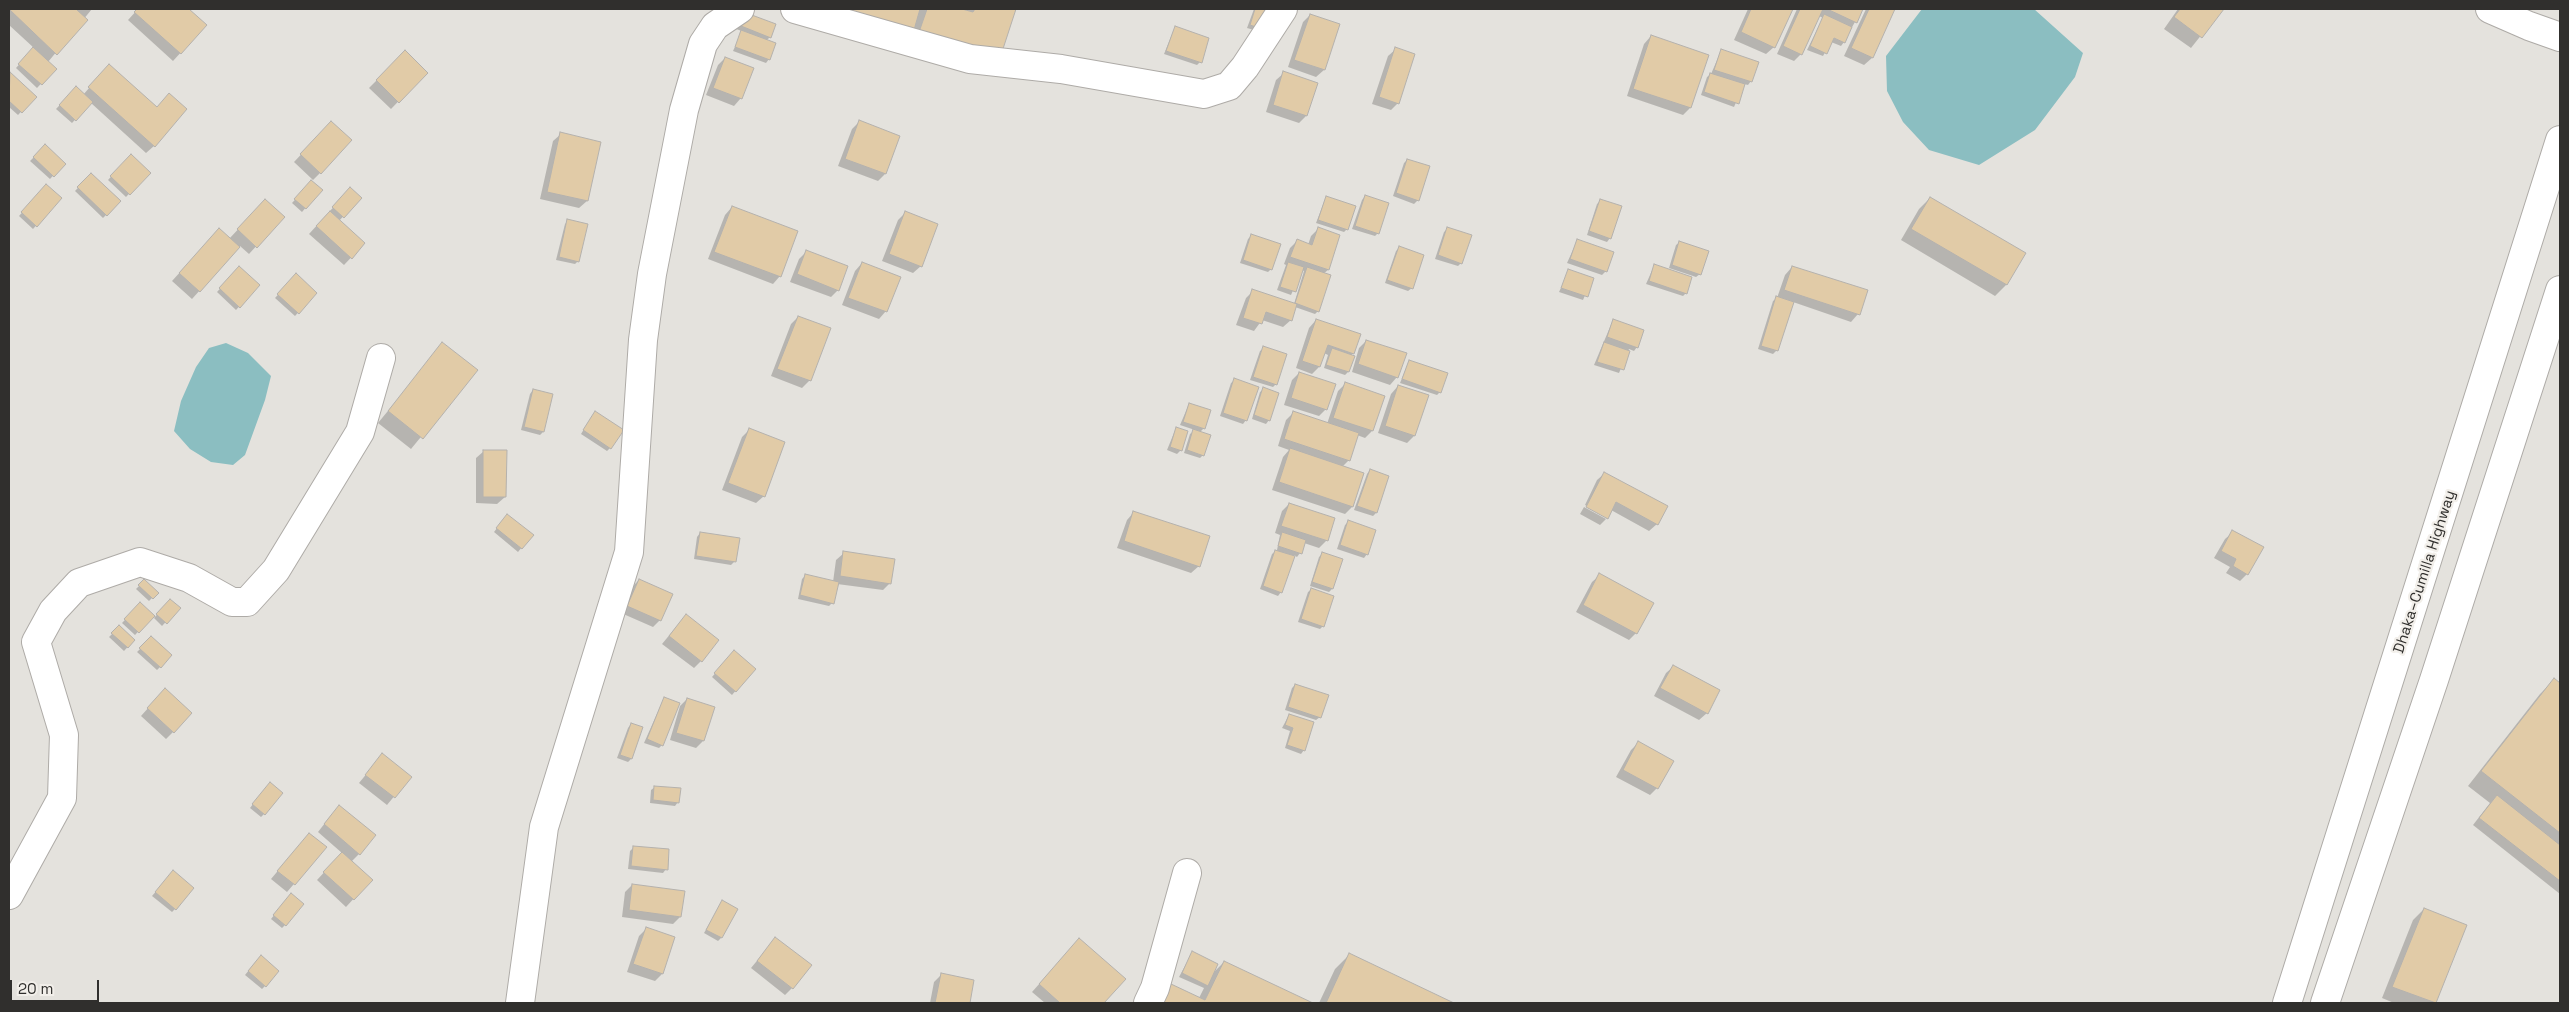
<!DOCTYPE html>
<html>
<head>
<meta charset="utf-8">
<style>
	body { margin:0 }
	#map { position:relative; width:2569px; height:1012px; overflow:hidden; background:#e4e2dd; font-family:"Space Grotesk",sans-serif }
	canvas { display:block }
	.frame { position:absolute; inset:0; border:10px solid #302f2d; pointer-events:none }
	.scale { position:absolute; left:10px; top:980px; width:89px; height:22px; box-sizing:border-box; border:2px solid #302f2d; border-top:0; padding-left:6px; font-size:15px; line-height:18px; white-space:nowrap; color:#302f2d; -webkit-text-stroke:4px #f2efea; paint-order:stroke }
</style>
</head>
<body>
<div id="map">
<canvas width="2569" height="1012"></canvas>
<div class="frame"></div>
<div class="scale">20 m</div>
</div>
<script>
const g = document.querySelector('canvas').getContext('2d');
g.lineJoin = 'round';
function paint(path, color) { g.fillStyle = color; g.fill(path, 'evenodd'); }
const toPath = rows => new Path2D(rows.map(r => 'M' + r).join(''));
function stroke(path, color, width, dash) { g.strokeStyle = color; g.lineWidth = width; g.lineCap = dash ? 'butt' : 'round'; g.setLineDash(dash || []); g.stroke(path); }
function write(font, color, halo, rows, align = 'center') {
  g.font = font + ' "Space Grotesk",sans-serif'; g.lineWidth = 4.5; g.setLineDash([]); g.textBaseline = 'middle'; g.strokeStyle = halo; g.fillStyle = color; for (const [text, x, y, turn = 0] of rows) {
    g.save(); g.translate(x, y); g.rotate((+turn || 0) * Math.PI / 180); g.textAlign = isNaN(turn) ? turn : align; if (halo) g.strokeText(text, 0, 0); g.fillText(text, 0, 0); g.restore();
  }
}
paint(toPath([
	[1922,9,2034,9,2083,53,2075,77,2035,130,1979,165,1929,150,1903,122,1887,91,1886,56],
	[226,343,248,353,271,376,265,400,245,455,233,465,211,462,190,449,174,431,181,401,196,367,209,348]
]), '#8bbec1');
paint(toPath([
	[9,9,92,9,48,62,55,69,37,88,16,68,34,48,9,25],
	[138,9,187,9,206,25,173,61,128,20],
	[829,9,918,9,917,13,921,9,958,9,967,12,968,9,1015,9,999,57],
	[1254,9,1271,9,1261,32,1247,28],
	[1748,9,1791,9,1774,47,1766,54,1734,40],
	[1797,9,1862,9,1844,42,1841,46,1831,42,1823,56,1807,50,1823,18,1819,16,1801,54,1794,61,1777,54],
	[1866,9,1894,9,1872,58,1864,65,1844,56],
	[2178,9,2222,9,2191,48,2164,29],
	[1310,15,1338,25,1324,70,1316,77,1288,67,1303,22],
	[738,16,770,37,766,41,769,59,766,63,733,51,742,31,733,28],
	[1175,27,1200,62,1197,65,1164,54],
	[1651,36,1707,55,1690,108,1683,115,1627,96,1644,44],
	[1396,49,1398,103,1391,110,1372,104,1388,56],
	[1721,51,1751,81,1748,85,1744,84,1734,107,1701,95,1707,77,1711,74],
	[405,52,426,73,391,109,369,88],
	[725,58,741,98,734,106,706,95,718,65],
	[102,73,154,146,146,153,91,103,72,123,56,109,76,88,83,95],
	[1284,73,1306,116,1299,123,1266,112,1276,80],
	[10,74,35,97,18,115,9,107],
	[859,122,899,137,885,174,878,181,838,166,852,129],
	[324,130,320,173,311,182,321,190,302,212,292,203,313,180,294,162],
	[561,134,587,201,579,208,540,199,553,141],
	[45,146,64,164,50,179,30,161],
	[131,155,149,173,126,197,108,180],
	[1407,160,1418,200,1414,204,1393,196,1404,163],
	[91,174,120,201,103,218,75,191],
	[46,186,61,198,33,229,19,216],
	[350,189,360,198,339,221,364,244,344,265,309,234],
	[1365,196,1378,233,1375,236,1352,229,1362,200],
	[1326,197,1347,229,1344,232,1316,223],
	[1930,198,2025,253,2006,285,1995,296,1901,240,1919,209],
	[1600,201,1610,238,1607,242,1587,235,1597,204],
	[732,207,780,276,773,284,708,259,725,215],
	[258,208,283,217,249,254,240,246,192,299,172,281,212,237,229,239],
	[905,213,921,266,913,273,882,261,898,220],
	[568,221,578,261,575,264,556,260,565,224],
	[1318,229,1328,270,1323,274,1318,311,1315,314,1295,307,1291,320,1283,327,1262,320,1254,331,1236,325,1246,298,1253,291,1294,304,1304,271,1302,270,1291,295,1277,290,1286,265,1284,264,1290,248,1297,241,1308,245,1311,236],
	[1447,229,1461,263,1458,266,1435,259,1444,232],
	[1252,235,1271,269,1268,272,1240,263,1248,239],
	[1577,241,1606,271,1602,275,1567,263],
	[1680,242,1700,274,1696,277,1669,268,1676,245],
	[1399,248,1412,288,1408,291,1385,283,1396,251],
	[806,252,838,290,831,297,790,282,799,259],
	[862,263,886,311,879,319,842,305,855,271],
	[1654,266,1686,293,1683,296,1646,284],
	[1792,267,1858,314,1851,322,1793,302,1777,350,1773,354,1758,349,1773,301,1777,298,1785,275],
	[239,268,259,285,236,310,217,292],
	[1569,271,1592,279,1583,300,1559,292],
	[296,275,316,293,295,316,275,298],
	[798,317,810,380,802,388,771,376,791,324],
	[1316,320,1353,353,1351,356,1348,372,1345,375,1324,368,1328,355,1324,353,1319,367,1312,374,1296,368,1309,328],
	[1613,320,1637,347,1634,351,1629,349,1619,373,1594,365],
	[1366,341,1397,377,1390,385,1352,372,1359,348],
	[443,344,476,370,411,449,378,423],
	[1264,348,1276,384,1273,387,1250,380,1260,351],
	[1409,361,1440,392,1437,395,1400,383],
	[1299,373,1326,409,1319,416,1284,405,1292,380],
	[1235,380,1246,420,1243,424,1220,416,1231,383],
	[1345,384,1372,431,1365,438,1357,435,1349,460,1342,467,1363,473,1352,507,1345,514,1272,490,1283,457,1289,450,1278,446,1286,420,1293,413,1327,424,1338,391],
	[1398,386,1414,436,1407,443,1378,433,1391,394],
	[1264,389,1269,420,1266,424,1252,419,1260,392],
	[533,390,543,432,540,435,521,430,530,394],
	[1189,404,1204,428,1199,433,1203,455,1200,458,1184,453,1190,434,1195,430,1180,425],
	[592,416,610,448,607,451,581,434],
	[1176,428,1181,450,1177,454,1167,450],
	[749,430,764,496,756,503,722,490,742,437],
	[484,451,505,497,497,504,476,503,476,458],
	[1370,470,1376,513,1373,516,1354,510,1367,474],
	[1605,473,1657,524,1649,531,1611,510,1606,519,1606,516,1585,505,1597,480],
	[1289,504,1333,519,1326,541,1319,548,1304,543,1300,553,1297,557,1294,555,1281,592,1278,596,1260,589,1272,554,1277,550,1280,535,1275,533,1282,511],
	[1584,507,1606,519,1600,525,1580,514],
	[1134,512,1199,566,1191,573,1117,548,1127,520],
	[504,519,532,535,518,552,494,532],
	[1348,522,1367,554,1364,558,1337,549,1345,525],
	[2233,532,2247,574,2240,581,2226,573,2230,567,2214,558,2225,539],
	[700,533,735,561,731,565,694,559,697,537],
	[844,553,890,583,883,590,837,584,832,603,829,606,798,599,802,579,806,575,833,582,836,560],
	[1323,553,1332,589,1329,592,1310,586,1319,557],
	[1600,575,1636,633,1629,640,1576,612,1592,582],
	[639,580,660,620,653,627,621,613,632,587],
	[144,581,157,593,149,601,136,589],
	[1312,589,1323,626,1320,629,1298,622,1308,592],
	[170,600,179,608,162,626,154,618],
	[140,604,153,616,135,635,122,623],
	[686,615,701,661,694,668,662,644],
	[119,627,134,640,124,651,109,637],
	[151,638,171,656,157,670,137,652],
	[731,655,754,669,732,695,712,677],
	[1674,666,1707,713,1699,720,1654,696,1666,673],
	[2554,680,2560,685,2560,894,2473,825,2490,803,2468,786,2540,694],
	[1295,685,1320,717,1316,720,1285,710,1292,688],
	[158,697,173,732,166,739,141,716],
	[664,698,662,745,659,748,644,743],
	[687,699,703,741,696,748,670,740,680,706],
	[1289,715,1304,750,1301,754,1285,748,1290,731,1282,728],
	[631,724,631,759,628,762,617,758,628,728],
	[1638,743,1657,788,1650,795,1616,777,1631,750],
	[382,755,410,777,387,805,359,783],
	[266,787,264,814,261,817,250,808],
	[655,787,678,802,675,806,650,803,651,790],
	[332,814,359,854,351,862,371,880,346,907,317,880,342,853,318,832],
	[302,842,325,848,287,892,271,879],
	[633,848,666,869,663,873,628,869,630,851],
	[170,875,175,909,172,912,152,896],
	[632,885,680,917,673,924,622,917,625,892],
	[288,898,285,925,282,928,271,919],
	[722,902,721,938,718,941,704,933],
	[2424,909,2465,926,2435,1003,2394,1003,2382,998,2413,920],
	[646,929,674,938,662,974,655,981,627,972,639,936],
	[775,939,792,988,785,995,751,968],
	[1072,947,1124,979,1103,1003,1045,1003,1032,992],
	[1192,953,1213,973,1224,962,1310,1003,1155,1003,1171,985,1199,998,1204,988,1179,977],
	[1349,955,1451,1003,1319,1003,1335,969],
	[257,960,265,986,262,989,245,975],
	[941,975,973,981,968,1003,930,1003,934,982]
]), '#0003');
const building = toPath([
	[9,9,76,9,88,20,57,55,9,9],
	[137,9,189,9,207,25,181,54,134,12,137,9],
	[834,9,920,9,912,37,834,9],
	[927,9,962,9,973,12,975,9,1016,9,1000,58,918,35,927,9],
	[1255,9,1272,9,1265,30,1250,25,1255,9],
	[1751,9,1793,9,1775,48,1741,32,1751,9],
	[1800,9,1823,9,1802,55,1783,46,1800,9],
	[1827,9,1863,9,1857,23,1827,9],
	[1869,9,1895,9,1873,58,1851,48,1869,9],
	[2180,9,2224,9,2202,38,2174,17,2180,9],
	[741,11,776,24,771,38,736,24,741,11],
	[1310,14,1340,24,1325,70,1294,60,1310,14],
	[1824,14,1852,27,1845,43,1834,38,1827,54,1810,46,1824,14],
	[1175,26,1209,38,1202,63,1166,51,1175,26],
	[741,30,776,43,770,60,735,47,741,30],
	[1651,35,1709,55,1691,108,1633,89,1651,35],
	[33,47,57,69,42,85,18,64,33,47],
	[1395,47,1415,54,1399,104,1379,97,1395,47],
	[1721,49,1759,62,1752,82,1714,70,1721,49],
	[405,50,428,73,399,103,376,80,405,50],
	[725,57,754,68,742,99,713,88,725,57],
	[109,64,157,107,169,93,187,109,155,147,88,87,109,64],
	[1283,71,1318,83,1307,116,1273,105,1283,71],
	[10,72,37,97,22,113,9,101,10,72],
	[1710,73,1745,84,1739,104,1704,92,1710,73],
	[76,86,93,102,76,121,59,105,76,86],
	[859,120,900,136,886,174,845,159,859,120],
	[331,121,352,140,321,174,300,154,331,121],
	[560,132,601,142,588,201,547,192,560,132],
	[45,144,66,164,54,177,33,157,45,144],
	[131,154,151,173,130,195,110,176,131,154],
	[1407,159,1430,166,1419,201,1396,193,1407,159],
	[91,173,121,201,107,216,77,187,91,173],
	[311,180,323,190,306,209,294,199,311,180],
	[46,184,62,198,37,227,21,212,46,184],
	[350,187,362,198,344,218,332,207,350,187],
	[1365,195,1389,203,1379,234,1355,226,1365,195],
	[1326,196,1356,206,1348,230,1318,220,1326,196],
	[1930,197,2026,253,2007,285,1911,229,1930,197],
	[265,199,285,217,257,248,237,229,265,199],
	[1600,199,1622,206,1611,239,1589,231,1600,199],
	[732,206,798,231,781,277,714,252,732,206],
	[330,211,365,243,352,259,316,226,330,211],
	[905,211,938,224,922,267,889,254,905,211],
	[567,219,588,224,579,262,559,257,567,219],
	[1318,227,1340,235,1329,270,1290,257,1297,239,1312,245,1318,227],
	[1447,227,1472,235,1462,264,1438,255,1447,227],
	[219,228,240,247,200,292,179,273,219,228],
	[1251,234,1281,244,1272,270,1243,260,1251,234],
	[1577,239,1614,252,1607,272,1570,259,1577,239],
	[1679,241,1709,251,1701,275,1672,265,1679,241],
	[1399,246,1424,255,1413,289,1387,280,1399,246],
	[806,250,848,266,839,291,797,274,806,250],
	[862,262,901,277,887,312,848,298,862,262],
	[1288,262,1304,267,1296,292,1280,287,1288,262],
	[1654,264,1692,277,1687,294,1649,281,1654,264],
	[239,266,260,285,240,308,219,288,239,266],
	[1792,266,1868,290,1860,315,1784,290,1792,266],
	[1307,267,1331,275,1319,312,1295,303,1307,267],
	[1568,269,1594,278,1588,297,1561,288,1568,269],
	[296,273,317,293,299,314,277,294,296,273],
	[1252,289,1297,304,1292,321,1266,312,1262,324,1243,318,1252,289],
	[1776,296,1794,302,1778,351,1761,346,1776,296],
	[798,316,831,328,811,381,777,369,798,316],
	[1316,319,1361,334,1354,354,1328,345,1320,367,1302,361,1316,319],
	[1613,319,1644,330,1638,348,1607,337,1613,319],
	[1366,340,1407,353,1398,378,1358,364,1366,340],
	[442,342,478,370,423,439,388,411,442,342],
	[1604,342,1630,351,1624,370,1597,362,1604,342],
	[1263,346,1287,354,1277,385,1253,377,1263,346],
	[1332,348,1355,356,1349,372,1326,365,1332,348],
	[1409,360,1448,373,1441,393,1402,379,1409,360],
	[1299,372,1336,384,1327,410,1291,398,1299,372],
	[1234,378,1259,387,1247,421,1223,413,1234,378],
	[1345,382,1385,396,1373,431,1333,418,1345,382],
	[1398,385,1429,395,1415,436,1385,426,1398,385],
	[1263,387,1279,393,1270,421,1254,415,1263,387],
	[533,389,553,394,544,432,524,427,533,389],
	[1189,403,1211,410,1205,429,1183,422,1189,403],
	[595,411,624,430,611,449,583,430,595,411],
	[1293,411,1359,433,1350,461,1284,439,1293,411],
	[1176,427,1188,431,1182,451,1170,447,1176,427],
	[749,428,785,442,765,497,728,483,749,428],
	[1193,429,1211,435,1204,456,1187,450,1193,429],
	[1290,448,1364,473,1353,507,1279,482,1290,448],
	[483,450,507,450,506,497,483,497,483,450],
	[1370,469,1389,476,1377,513,1357,506,1370,469],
	[1604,472,1668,506,1658,525,1616,502,1608,519,1586,507,1604,472],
	[1289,503,1335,518,1328,541,1281,526,1289,503],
	[1133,511,1210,536,1200,567,1124,541,1133,511],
	[507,514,534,535,522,549,496,528,507,514],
	[1348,520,1376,530,1368,555,1340,545,1348,520],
	[2232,530,2264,547,2248,575,2233,566,2236,559,2221,551,2232,530],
	[700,532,740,538,736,562,696,556,700,532],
	[1282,532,1306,540,1302,554,1278,546,1282,532],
	[1275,550,1295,556,1282,593,1263,586,1275,550],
	[843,551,895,559,891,584,840,576,843,551],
	[1322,552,1343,559,1333,589,1312,582,1322,552],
	[1599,573,1654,603,1637,634,1583,605,1599,573],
	[805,574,839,582,834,604,800,595,805,574],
	[144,579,159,593,153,599,138,585,144,579],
	[639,579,673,594,661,621,627,606,639,579],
	[1311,588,1334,596,1324,627,1301,619,1311,588],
	[170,599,181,608,167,624,156,614,170,599],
	[140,602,155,616,139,633,124,619,140,602],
	[686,614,719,640,702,662,669,636,686,614],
	[119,625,135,640,128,648,111,633,119,625],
	[151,636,172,655,161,668,139,648,151,636],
	[734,650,756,669,736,692,714,673,734,650],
	[1673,665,1720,690,1708,714,1660,688,1673,665],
	[2554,678,2560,683,2560,833,2481,771,2554,678],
	[1295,684,1329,695,1321,718,1288,707,1295,684],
	[165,688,192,713,174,733,147,708,165,688],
	[664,697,680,703,663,746,647,739,664,697],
	[687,698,715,707,704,741,676,733,687,698],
	[1289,714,1314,722,1305,751,1287,745,1293,728,1285,725,1289,714],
	[631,723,643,727,632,759,620,755,631,723],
	[1638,741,1674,761,1658,789,1623,770,1638,741],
	[382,753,412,777,395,798,365,775,382,753],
	[270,782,283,793,265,815,252,804,270,782],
	[654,786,681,788,679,803,653,800,654,786],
	[2497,795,2560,845,2560,881,2479,818,2497,795],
	[339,805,376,835,360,855,324,824,339,805],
	[309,833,327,847,295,885,277,871,309,833],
	[633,846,669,849,668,870,631,866,633,846],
	[342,852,373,880,354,900,323,872,342,852],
	[173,870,194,888,176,910,155,892,173,870],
	[632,884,685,891,681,917,629,910,632,884],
	[291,893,304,904,286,926,273,915,291,893],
	[722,900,738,909,722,938,706,930,722,900],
	[2424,908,2467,925,2436,1003,2392,987,2424,908],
	[646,927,675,937,663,974,633,964,646,927],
	[775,937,812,965,793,989,757,961,775,937],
	[1079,938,1126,979,1104,1003,1060,1003,1039,984,1079,938],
	[1192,951,1218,964,1208,986,1182,973,1192,951],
	[1349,953,1454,1003,1326,1003,1349,953],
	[261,955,279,971,266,987,248,971,261,955],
	[1224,961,1313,1003,1161,1003,1171,984,1205,1000,1224,961],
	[941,973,974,980,970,1003,935,1003,941,973]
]);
paint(building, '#e1cba7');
stroke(building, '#b4b1ad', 1);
const minor = toPath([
	[795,9,970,59,1061,69,1204,94,1229,86,1245,67,1283,9],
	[2490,9,2529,26,2560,37],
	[9,895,62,798,64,735,36,642,53,611,79,583,140,562,189,578,232,602,247,602,276,570,360,432,381,358],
	[520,1003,544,827,629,552,643,340,652,274,684,110,703,44,715,26,740,9],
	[1148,1003,1155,988,1187,873]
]);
const highway = toPath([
	[2287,1003,2560,140],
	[2325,1003,2434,680,2560,290]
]);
stroke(minor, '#aeaba7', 30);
stroke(highway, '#aeaba7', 30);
stroke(minor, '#fff', 28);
stroke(highway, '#fff', 28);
write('15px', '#302f2d', '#f2efea', [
	["Dhaka–Cumilla Highway",2425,572,-72]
]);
</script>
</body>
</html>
